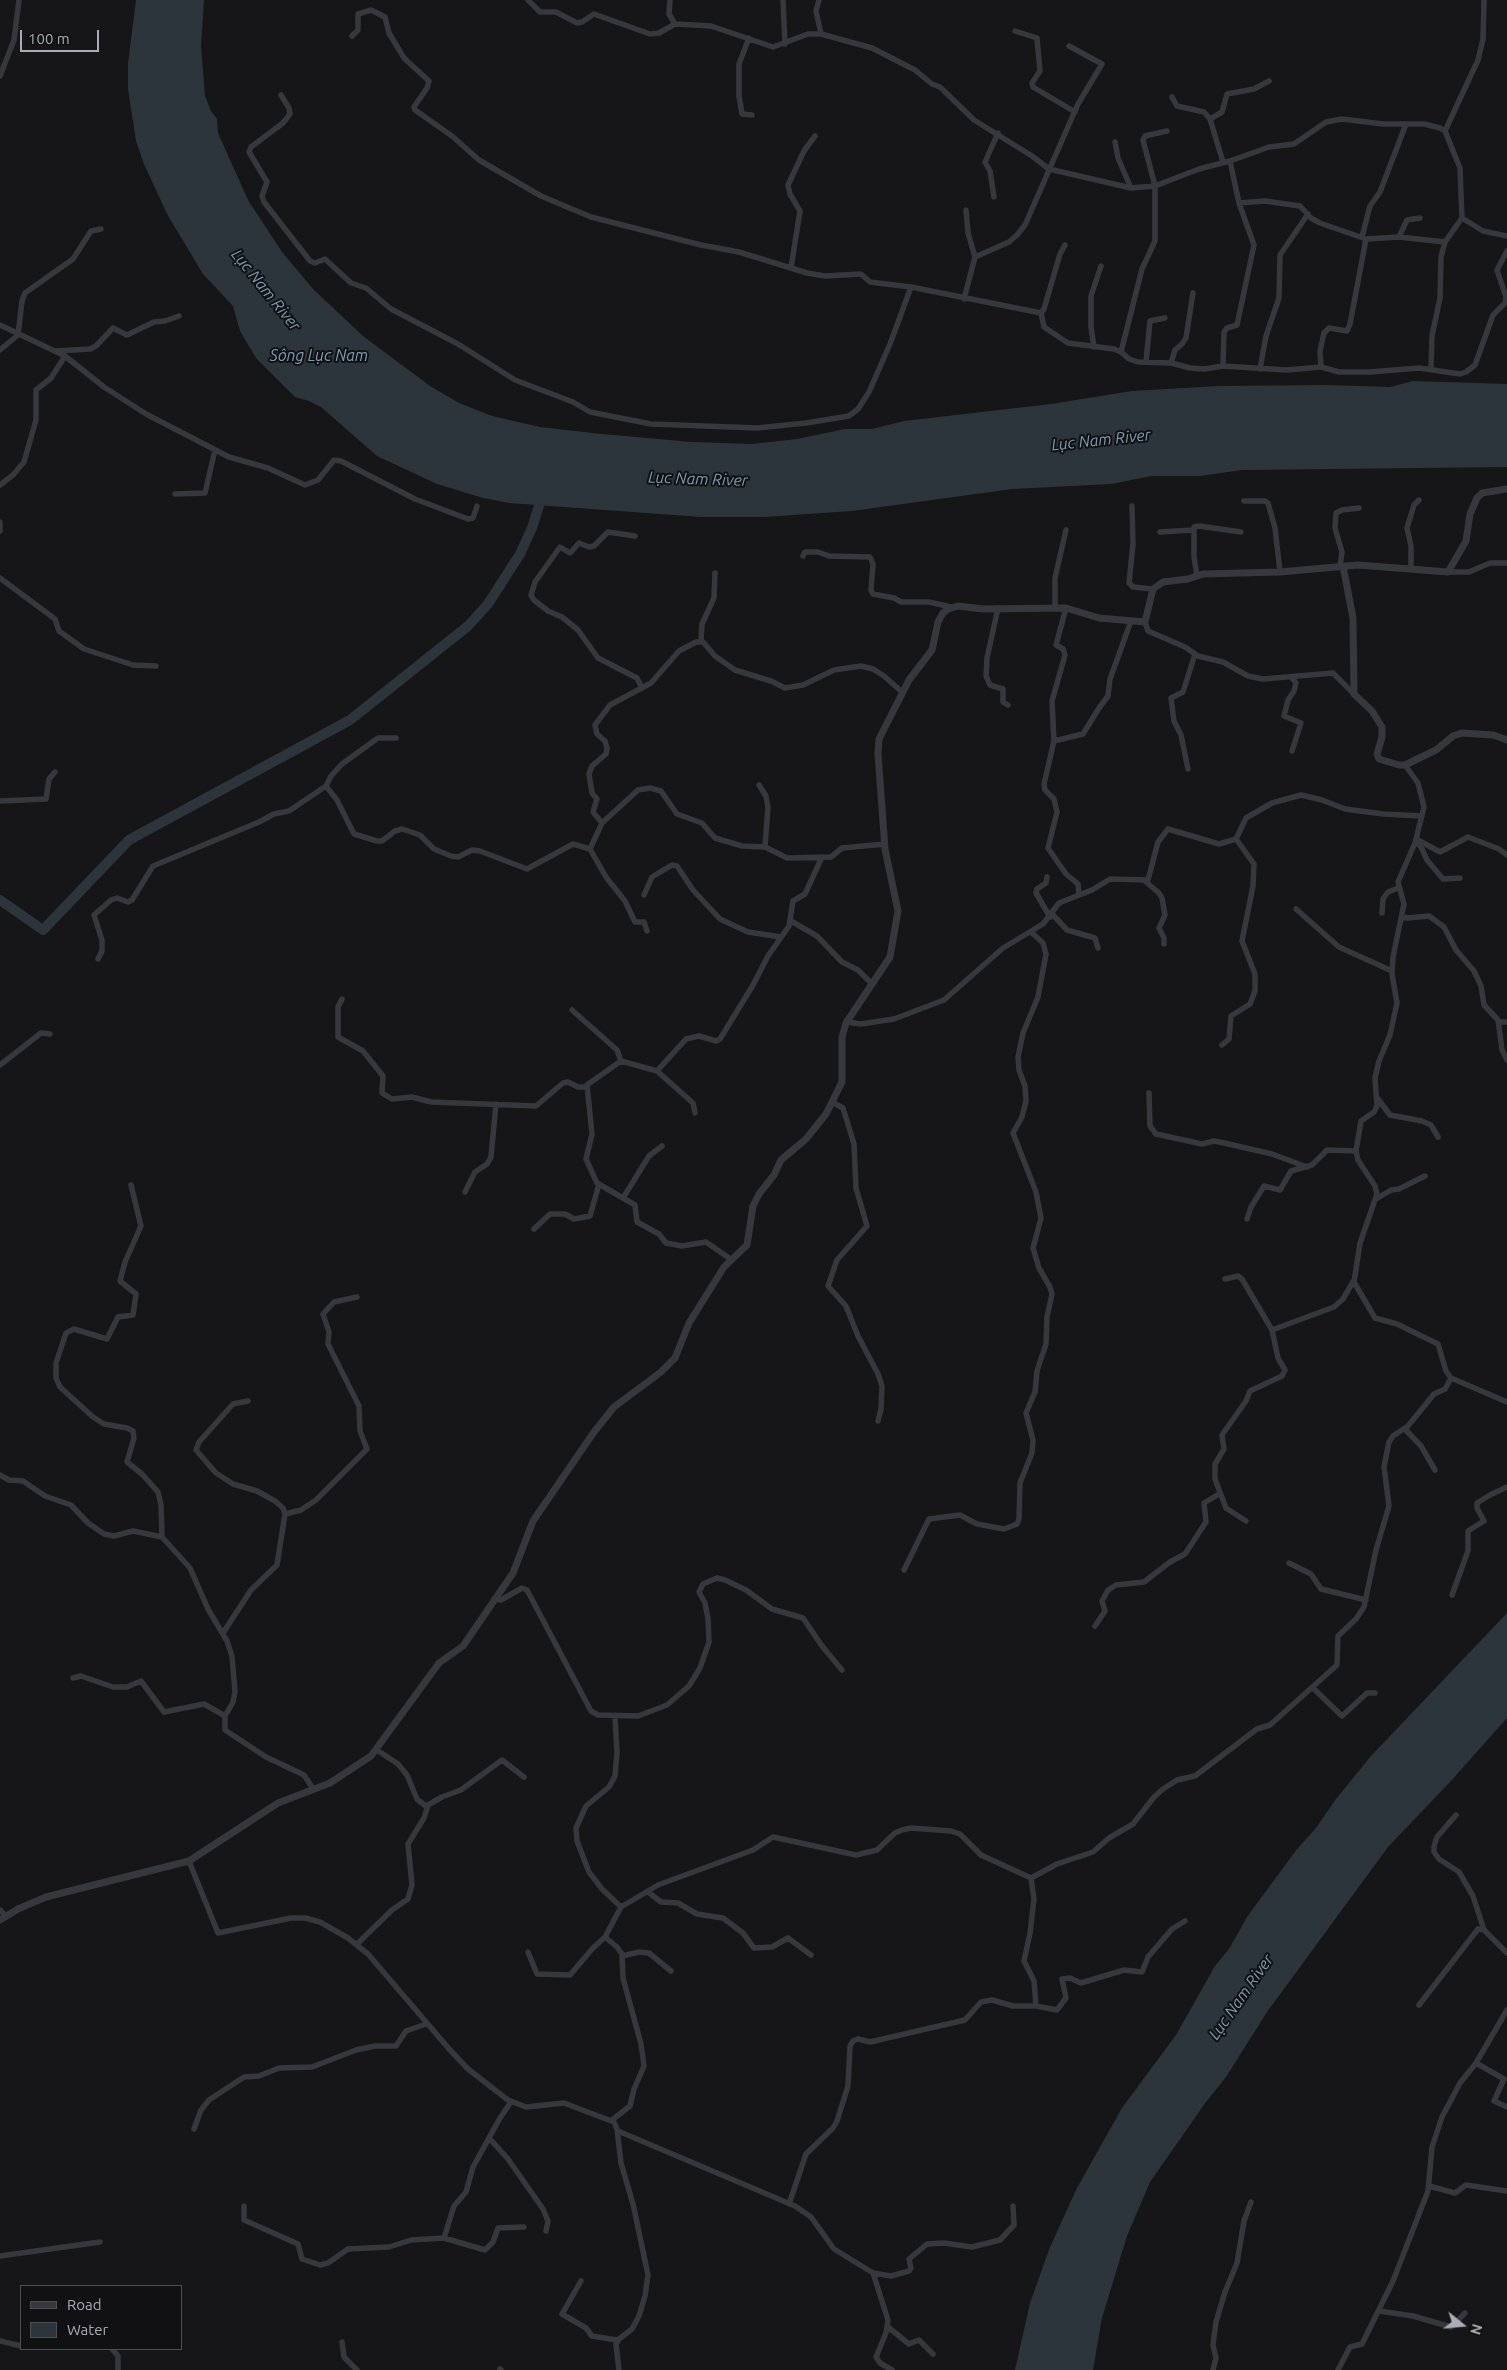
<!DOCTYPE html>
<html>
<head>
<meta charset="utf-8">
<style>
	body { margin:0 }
	#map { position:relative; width:1507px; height:2370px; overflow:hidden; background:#161618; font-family:Ubuntu,sans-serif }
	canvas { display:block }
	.legend { position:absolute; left:20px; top:2285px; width:162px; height:65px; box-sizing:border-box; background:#111113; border:1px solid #4d4f55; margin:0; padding:6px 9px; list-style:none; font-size:15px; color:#a8adb8 }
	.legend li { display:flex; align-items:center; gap:10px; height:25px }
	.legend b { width:25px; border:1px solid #4d4f55 }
	.north { position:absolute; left:1437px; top:2300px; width:50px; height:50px; -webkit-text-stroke:4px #111113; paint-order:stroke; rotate:107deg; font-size:14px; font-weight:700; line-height:20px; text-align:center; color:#a8adb8 }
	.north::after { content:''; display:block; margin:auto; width:18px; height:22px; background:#a8adb8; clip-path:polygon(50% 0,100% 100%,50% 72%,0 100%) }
	.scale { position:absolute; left:20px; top:30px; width:79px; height:22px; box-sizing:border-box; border:2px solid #a8adb8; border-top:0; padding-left:6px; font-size:15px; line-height:18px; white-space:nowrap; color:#a8adb8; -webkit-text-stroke:4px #111113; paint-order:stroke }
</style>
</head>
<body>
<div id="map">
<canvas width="1507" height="2370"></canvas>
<ul class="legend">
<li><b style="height:6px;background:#37383d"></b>Road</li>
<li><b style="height:14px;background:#2c353c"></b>Water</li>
</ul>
<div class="north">N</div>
<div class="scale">100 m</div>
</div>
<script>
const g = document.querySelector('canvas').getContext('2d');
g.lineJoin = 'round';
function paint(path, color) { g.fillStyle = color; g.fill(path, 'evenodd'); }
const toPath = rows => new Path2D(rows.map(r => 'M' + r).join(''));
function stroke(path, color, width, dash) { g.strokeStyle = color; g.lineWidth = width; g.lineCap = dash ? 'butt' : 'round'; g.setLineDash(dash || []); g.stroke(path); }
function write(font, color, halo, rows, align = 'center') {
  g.font = font + ' Ubuntu,sans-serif'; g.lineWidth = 4; g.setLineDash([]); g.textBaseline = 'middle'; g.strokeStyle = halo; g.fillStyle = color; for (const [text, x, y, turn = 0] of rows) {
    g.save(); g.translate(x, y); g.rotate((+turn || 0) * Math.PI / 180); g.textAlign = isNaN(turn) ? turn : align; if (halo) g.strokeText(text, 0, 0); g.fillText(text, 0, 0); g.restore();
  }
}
paint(toPath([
	[136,0,204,0,201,46,205,96,211,111,217,119,218,133,248,200,282,252,314,290,363,336,430,386,459,403,492,416,540,427,602,434,692,442,752,444,797,439,845,429,872,429,904,421,1051,404,1132,391,1218,386,1327,385,1390,387,1413,381,1507,384,1507,467,1242,470,1200,476,1152,476,1111,484,1012,489,852,511,764,517,701,517,509,503,483,498,437,484,377,456,321,407,309,401,295,397,256,358,240,331,233,306,203,274,167,214,144,164,136,141,128,89,128,63],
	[1507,1613,1507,1718,1450,1782,1388,1847,1267,2012,1226,2077,1206,2102,1150,2182,1127,2236,1102,2318,1093,2370,1015,2370,1030,2303,1050,2247,1077,2188,1122,2108,1176,2035,1215,1966,1229,1949,1247,1917,1297,1849,1316,1828,1336,1799,1371,1756]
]), '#2c353c');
stroke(toPath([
	[0,900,43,930,129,840,350,720,468,626,488,604,520,554,532,528,543,493]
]), '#2c353c', 10);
stroke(toPath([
	[528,0,540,12,556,12,577,23,582,22,594,14,650,34,659,33,675,24,711,26,773,47,808,34,821,34],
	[670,0,669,14,675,24],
	[783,0,785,44],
	[819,0,816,11,821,34,872,48,915,70,932,84,940,87,974,120,1032,156,1049,169,1131,188,1155,186,1199,169,1230,161,1269,147,1294,144,1326,122,1342,119,1383,124,1424,124,1440,128,1445,131,1460,168,1462,218,1445,242,1441,257,1440,298,1432,336,1431,369],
	[1015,31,1037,38,1040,71,1032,83,1033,87,1075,112],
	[352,36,358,30,358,14,371,10,385,17,389,33,404,58,429,81,427,88,414,107,415,110,452,136,479,160,541,196,591,217,701,245,739,252,807,273,825,276,861,274,870,282,911,287],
	[749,38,739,64,739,96,742,114,752,115],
	[0,76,14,40,19,0],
	[281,95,289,108,290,114,283,123,251,147,249,152,267,182,262,196,264,202,310,261,315,263,325,259,351,283,366,288,391,309,458,344,515,380,573,402,590,412,651,424,757,428,806,423,849,416,858,409,869,392,890,344,911,287,1041,313,1044,327,1068,343,1114,349,1121,352,1129,359,1138,362,1171,363,1190,368,1204,369,1223,366,1287,370,1321,367,1339,372,1370,372,1419,368,1460,374,1466,372,1475,365,1493,315,1505,303,1506,297,1497,270,1507,251],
	[1172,97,1177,106,1204,112,1210,119,1223,162],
	[1210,119,1222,112,1227,94,1254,89,1269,81],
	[1445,131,1478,60,1483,39,1484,0],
	[1115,142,1118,158,1131,188],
	[994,197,990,171,985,162,998,133],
	[1239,203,1265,201,1300,206,1311,218,1320,223,1366,239,1399,237,1445,242],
	[966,210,968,233,975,257],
	[1462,218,1483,231,1507,236],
	[1362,237,1370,206,1380,192,1406,124],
	[1399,237,1407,220,1420,218],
	[791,268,800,211,790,194,788,185,804,151,815,136],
	[964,299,975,257,1009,242,1017,235,1025,225,1078,104,1102,64,1069,46],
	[1041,313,1044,309,1060,254,1065,245],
	[0,325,65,356,104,387,146,414,229,457,268,468,305,485,318,480,334,460,341,461,415,499,468,519,473,518,477,506],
	[1094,347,1091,327,1091,296,1101,266],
	[0,350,18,335,22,301,25,293,73,259,91,231,101,229],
	[56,351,90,349,96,346,113,328,127,335,154,322,165,321,179,316],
	[1121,352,1142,269,1155,241,1155,186,1143,140,1145,136,1167,131],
	[1146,362,1150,321,1165,318],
	[1171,363,1175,350,1182,344,1186,338,1193,293],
	[1223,366,1224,332,1227,328,1237,325,1254,245,1239,203,1230,161],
	[1321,367,1320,351,1324,333,1329,328,1347,331,1350,324,1366,239],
	[1260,369,1266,336,1279,298,1280,255,1308,214],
	[0,485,13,475,24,462,36,420,36,390,51,378,65,356],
	[175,494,205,493,215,450],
	[1244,501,1265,501,1268,503,1275,528,1280,572],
	[1132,506,1133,544,1129,583,1133,587,1153,589],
	[0,522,0,531],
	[1160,532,1193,530],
	[635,536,608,532,594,546,589,547,579,543,570,553,560,547,535,582,531,595,534,600,548,611,562,617,578,630,598,658,637,678,642,688],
	[803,556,805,552,818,552,829,556,870,557,873,564,871,590,873,594,894,598,901,602,929,602,951,607],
	[1340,566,1342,552,1335,528,1336,513,1342,510,1359,508],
	[1411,569,1411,546,1407,528,1414,505,1419,500],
	[1448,572,1469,572,1490,563,1507,563],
	[1197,576,1194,557,1194,527,1199,526,1241,532],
	[0,578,55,619,59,631,84,649,133,665,156,666],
	[998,608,987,658,986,676,990,685,1003,689,1003,702,1008,705],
	[1055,608,1055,578,1066,530],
	[1145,622,1148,631,1185,647,1198,656,1223,662,1248,676,1263,679,1333,673,1354,694],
	[701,641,702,624,714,598,715,573],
	[1292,678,1296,683,1294,691,1288,700,1284,716,1301,723,1292,751],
	[1054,741,1052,701,1065,655,1063,649,1056,645,1066,608],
	[1405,765,1418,783,1424,807,1415,843,1398,882,1404,904,1393,957,1392,974,1397,1003,1390,1035,1379,1061,1375,1078,1377,1106,1374,1112,1361,1121,1356,1151,1358,1160,1375,1186,1377,1194,1360,1243,1354,1282,1375,1318,1397,1324,1438,1344,1446,1371,1451,1378,1507,1402],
	[1188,769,1181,735,1174,721,1171,698,1183,692,1195,654],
	[759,785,766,796,768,807,765,847],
	[326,786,331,776,342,764,378,738,396,738],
	[0,801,46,799,49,779,55,772],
	[602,823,593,812,597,799,592,793,589,774,592,766,606,754,607,748,605,741,597,734,595,725,610,705,651,683,679,651,696,642,703,642,715,656,735,670,771,681,785,688,803,685,834,670,861,666,873,669,884,676,902,692],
	[1416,839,1440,852,1468,837,1499,849,1507,855],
	[1417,843,1421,847,1427,860,1443,879,1460,878],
	[1047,877,1046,883,1037,889,1036,893,1050,917],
	[1145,881,1159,893,1162,898,1165,915,1159,928,1164,938,1164,944],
	[644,895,652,877,672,865,677,866,693,890,720,919,748,932,781,937],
	[1079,895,1078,884,1066,874,1048,848,1057,812,1054,799,1045,790,1044,784,1054,741,1083,734,1099,708,1108,696,1110,679,1131,621],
	[1296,909,1339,947,1392,971],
	[1382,913,1383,899,1388,892,1398,888],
	[1052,914,1067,930,1095,938,1098,948],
	[1402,917,1408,918,1429,916,1444,927,1456,950,1474,971,1481,986,1484,1005,1498,1020,1502,1050,1507,1060],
	[791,921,817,936,842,962,858,970,872,984],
	[647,931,644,922,635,922,625,901,606,877,590,849,602,823,638,790,650,788,661,791,677,814,702,823,715,838,742,846,765,847,787,858,831,857,842,848,885,844],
	[98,959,102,951,102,940,94,915,111,900,117,898,128,902,132,900,153,866,259,822,274,814,289,811,326,786,337,800,354,834,377,841,382,841,395,831,402,829,420,835,434,849,451,856,458,857,472,850,480,851,527,869,573,844,590,849],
	[342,999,338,1007,338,1037,363,1051,383,1076,382,1093,392,1099,412,1097,431,1102,536,1106,563,1083,568,1082,578,1087,584,1087,621,1061,657,1071,686,1039,699,1036,716,1041,720,1039,753,985,768,956,789,926,793,901,805,894,822,857],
	[572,1010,617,1050,621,1061],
	[847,1022,861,1024,894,1019,944,1000,1003,948,1043,924,1059,903,1092,890,1110,879,1148,880,1158,842,1168,829,1219,844,1236,839],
	[1499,1022,1507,1022],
	[1222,1045,1229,1039,1231,1016,1250,1004,1255,991,1255,974,1242,941,1253,886,1254,864,1236,839,1246,818,1272,803,1301,795,1322,800,1345,809,1383,814,1422,816],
	[0,1065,41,1033,50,1034],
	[657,1071,693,1103,695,1113],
	[587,1085,592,1134,586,1159,597,1183,635,1205,637,1222,659,1234,666,1243,682,1246,706,1242,732,1260],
	[1149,1093,1150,1126,1156,1134,1202,1144,1214,1141,1224,1143,1272,1154,1307,1167],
	[1378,1099,1390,1115,1422,1121,1431,1125,1438,1137],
	[832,1102,843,1108,854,1144,856,1188,867,1226,837,1260,828,1286,846,1306,858,1336,878,1374,882,1386,881,1409,878,1421],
	[131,1185,141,1226,125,1262,120,1281,136,1294,133,1315,118,1317,107,1339,74,1329,66,1333,56,1363,56,1378,60,1387,93,1417,104,1424,127,1428,133,1431,134,1438,127,1462,142,1474,158,1492,161,1505,162,1537,190,1568,208,1609,227,1641,232,1656,235,1692,233,1702,225,1716,225,1730,266,1757,304,1775,314,1790],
	[465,1192,475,1172,487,1164,491,1157,496,1104],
	[623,1198,649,1156,662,1146],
	[1376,1199,1391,1190,1399,1189,1425,1176],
	[1247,1219,1251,1207,1264,1186,1280,1190,1291,1171,1312,1165,1327,1150,1356,1151],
	[534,1229,550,1214,565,1214,574,1219,590,1216,599,1184],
	[1225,1279,1238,1276,1242,1279,1272,1330,1278,1358,1285,1370,1282,1376,1250,1391,1246,1401,1222,1435,1224,1449,1215,1464,1215,1479,1226,1508,1246,1521],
	[1272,1330,1334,1307,1343,1299,1354,1280],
	[248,1401,233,1404,199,1442,196,1450,216,1473,233,1484,257,1491,275,1501,283,1508,285,1514],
	[1405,1429,1421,1446,1435,1470],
	[0,1475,9,1480,23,1481,45,1496,71,1505,88,1523,104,1534,114,1536,133,1531,162,1537],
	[1289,1563,1311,1574,1321,1589,1366,1600],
	[904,1570,929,1519,960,1515,977,1524,1004,1529,1017,1524,1019,1519,1020,1483,1032,1453,1033,1440,1026,1413,1035,1392,1037,1371,1046,1344,1047,1317,1052,1294,1050,1287,1039,1268,1033,1248,1041,1218,1036,1192,1013,1133,1022,1117,1026,1101,1025,1086,1019,1070,1018,1057,1023,1033,1038,997,1046,954,1043,943,1031,932],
	[1452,1595,1468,1551,1468,1531,1484,1521,1477,1508,1477,1503,1490,1495,1507,1487],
	[494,1599,501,1600,522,1588,527,1590,591,1711,598,1715,638,1716,667,1705,689,1686,700,1668,709,1642,708,1619,705,1603,699,1592,703,1584,717,1578,725,1580,746,1590,772,1609,803,1618,822,1646,842,1670],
	[1095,1626,1105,1611,1102,1601,1108,1590,1116,1585,1144,1582,1170,1562,1185,1554,1206,1522,1204,1503,1219,1494],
	[223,1633,251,1590,277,1565,285,1514,301,1510,316,1500,367,1449,360,1431,359,1406,328,1344,329,1332,323,1314,334,1302,357,1297],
	[73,1678,81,1676,113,1687,127,1687,141,1681,164,1712,204,1704,225,1716],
	[1313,1688,1342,1716,1367,1693,1375,1693],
	[615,1717,617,1753,615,1776,609,1787,586,1806,576,1828,577,1841,589,1872,602,1889,621,1907],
	[377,1750,398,1764,407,1775,417,1799,427,1807],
	[1456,1815,1437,1837,1434,1846,1434,1852,1439,1859,1459,1872,1473,1896,1484,1930,1507,1953],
	[189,1861,218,1933,291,1918,305,1918,320,1922,348,1938,368,1954,450,2050,468,2069,508,2100,526,2107,564,2103,614,2122,617,2129,621,2163,633,2204,648,2275,645,2296,639,2316,632,2329,619,2339,616,2344,619,2370],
	[1031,1878,1034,1899,1030,1933,1024,1961,1034,1981,1036,2006],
	[648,1892,661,1902,678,1903,697,1914,723,1918,743,1933,754,1948,772,1947,788,1938,811,1955],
	[0,1910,6,1916],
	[605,1937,617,1947,622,1954,623,1978,641,2044,644,2066,634,2089,630,2106,612,2120],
	[357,1944,392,1910,408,1899,412,1885,408,1844,424,1818,428,1805,442,1797,461,1790,502,1760,524,1777],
	[528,1952,537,1974,570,1975,593,1948,605,1937,621,1907,658,1885,753,1850,773,1837,856,1855,877,1850,895,1833,902,1830,911,1828,951,1831,960,1834,981,1855,1031,1878,1057,1864,1093,1852,1109,1838,1133,1824,1154,1797,1163,1789,1177,1780,1195,1776,1245,1738,1257,1729,1270,1725,1337,1665,1338,1636,1356,1619,1364,1607,1376,1550,1389,1506,1384,1467,1389,1442,1393,1436,1408,1426,1434,1394,1445,1389,1451,1378],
	[622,1956,639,1952,649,1953,671,1971],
	[1419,2005,1478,1929,1484,1930],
	[1476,2063,1504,2079,1494,2101,1507,2107],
	[194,2129,201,2110,209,2100,244,2077,259,2076,279,2068,312,2067,356,2050,375,2046,396,2046,406,2031,426,2024],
	[618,2131,795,2206,811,2217,834,2249,873,2273,888,2320,886,2333,876,2357,880,2363,892,2370],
	[490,2139,508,2159,543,2209,548,2221,546,2231],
	[1429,2186,1455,2193,1466,2185,1507,2191],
	[789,2204,806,2154,833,2128,837,2121,848,2086,850,2046,853,2041,858,2039,870,2042,965,2020,981,2002,992,2000,1013,2006,1036,2006,1057,2010,1066,1998,1062,1979,1070,1978,1081,1983,1124,1970,1142,1972,1148,1957,1172,1929,1185,1921],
	[244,2206,244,2220,298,2244,302,2259,320,2265,328,2263,348,2249,389,2247,411,2240,444,2238,485,2250,493,2242,498,2228,524,2227],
	[444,2238,454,2206,466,2192,473,2167,500,2118,511,2102],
	[0,2256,100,2242],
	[873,2273,891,2276,909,2271,911,2268,909,2259,927,2244,944,2243,972,2247,1000,2240,1014,2225,1013,2206],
	[581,2281,562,2314,586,2328,592,2336,617,2340],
	[1379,2311,1413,2316,1451,2327,1465,2313],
	[888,2327,909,2344,919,2340,933,2354],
	[0,2341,21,2346],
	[342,2342,344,2357,357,2370],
	[112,2349,118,2356,118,2370],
	[500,2369,501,2370],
	[1213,2370,1216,2358,1213,2345,1216,2322,1225,2292,1237,2263,1244,2221,1251,2202],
	[1338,2370,1350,2347,1362,2344,1393,2281,1428,2191,1432,2147,1442,2117,1460,2083,1476,2063,1507,2010]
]), '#37383d', 5.5);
stroke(toPath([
	[1343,566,1353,618,1354,694,1372,711,1382,727,1382,737,1377,754,1379,759,1399,765,1405,765,1436,750,1453,736,1462,733,1493,735,1507,740],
	[0,1920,18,1909,46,1897,189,1861,278,1803,330,1783,371,1756,439,1663,463,1646,513,1573,533,1521,594,1432,614,1407,661,1372,675,1358,689,1323,724,1267,747,1245,753,1206,759,1194,774,1175,781,1160,806,1139,826,1114,842,1082,842,1037,846,1023,890,957,898,911,885,849,878,754,879,739,909,680,932,650,938,622,943,613,948,609,958,606,983,609,1066,608,1099,618,1145,622,1153,589,1163,582,1188,579,1203,574,1280,572,1358,565,1448,572,1466,541,1470,514,1477,498,1482,493,1507,489]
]), '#37383d', 7);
write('italic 16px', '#7f9bb3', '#111113', [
	["Lục Nam River",266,290,51],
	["Sông Lục Nam",319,356],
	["Lục Nam River",1101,440,-6],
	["Lục Nam River",698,479,2],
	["Lục Nam River",1241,1997,-55]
]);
</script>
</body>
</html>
